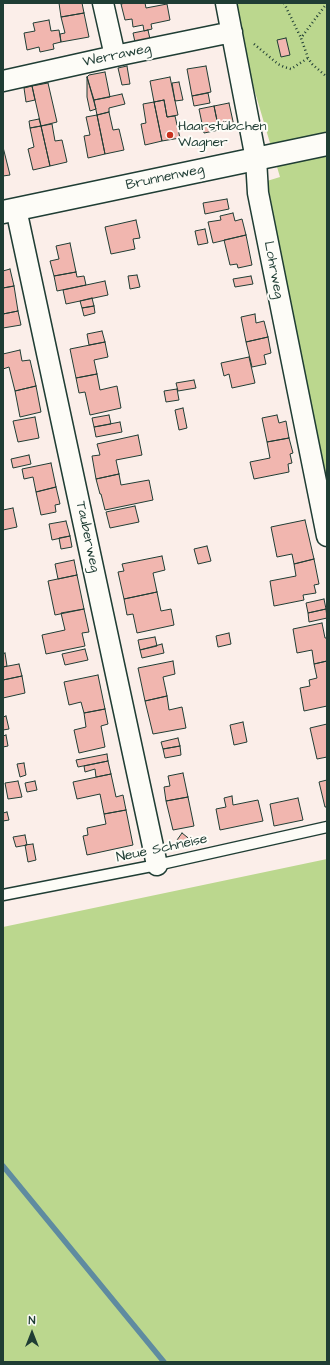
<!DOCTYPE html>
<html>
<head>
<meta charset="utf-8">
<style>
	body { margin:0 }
	#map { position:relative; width:330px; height:1365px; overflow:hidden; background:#fbeee9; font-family:"Architects Daughter",sans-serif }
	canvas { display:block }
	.frame { position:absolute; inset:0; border:4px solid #1f3d34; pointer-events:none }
	.north { position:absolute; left:12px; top:1313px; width:40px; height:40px; -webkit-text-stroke:3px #fdfcf7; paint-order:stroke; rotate:0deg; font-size:11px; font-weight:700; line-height:16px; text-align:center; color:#1f3d34 }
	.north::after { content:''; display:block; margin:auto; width:14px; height:18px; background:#1f3d34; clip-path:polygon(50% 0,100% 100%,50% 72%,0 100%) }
</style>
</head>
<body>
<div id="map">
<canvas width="330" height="1365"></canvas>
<div class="frame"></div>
<div class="north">N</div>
</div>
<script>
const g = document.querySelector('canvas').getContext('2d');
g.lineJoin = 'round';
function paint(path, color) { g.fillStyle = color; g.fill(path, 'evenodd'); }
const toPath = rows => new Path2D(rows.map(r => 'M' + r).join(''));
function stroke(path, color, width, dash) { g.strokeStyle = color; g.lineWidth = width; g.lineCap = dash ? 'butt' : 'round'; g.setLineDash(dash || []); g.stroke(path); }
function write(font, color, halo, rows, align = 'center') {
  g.font = font + ' "Architects Daughter",sans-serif'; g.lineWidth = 4; g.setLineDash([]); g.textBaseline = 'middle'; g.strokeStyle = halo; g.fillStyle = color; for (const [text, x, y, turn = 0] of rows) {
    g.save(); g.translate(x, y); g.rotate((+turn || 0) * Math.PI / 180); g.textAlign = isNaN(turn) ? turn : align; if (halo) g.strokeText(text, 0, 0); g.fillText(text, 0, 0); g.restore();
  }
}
paint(toPath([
	[231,3,327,3,327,493,267,181,280,177,237,31],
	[327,859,327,1362,3,1362,3,927]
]), '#bbd78e');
stroke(toPath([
	[3,1166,164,1362]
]), '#5f8ba0', 5.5);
const building = toPath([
	[59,3,82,3,84,13,61,17,59,3],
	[126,3,145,3,146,8,167,4,170,20,151,24,152,29,144,31,143,25,133,27,132,19,125,20,121,4,126,3],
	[84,13,89,37,61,42,60,34,65,33,61,17,84,13],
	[49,20,51,31,59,30,61,42,53,44,54,49,40,52,39,47,27,50,24,33,35,31,33,23,49,20],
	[148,30,150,39,135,42,133,33,148,30],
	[286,38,290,55,281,57,277,40,286,38],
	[127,66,130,84,122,85,118,68,127,66],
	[206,66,211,92,192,96,187,69,206,66],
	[105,72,110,97,94,100,87,77,89,75,105,72],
	[87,77,96,109,90,111,87,97,87,77],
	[170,77,178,115,167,117,164,100,154,102,150,81,170,77],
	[179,82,183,100,175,101,172,83,179,82],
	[48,83,57,122,41,126,32,86,48,83],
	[32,86,35,100,26,102,24,88,32,86],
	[208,93,210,103,194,106,192,96,208,93],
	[122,94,125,104,109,108,109,112,97,115,94,100,122,94],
	[164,100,167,117,175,116,180,138,162,141,154,102,164,100],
	[154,102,162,141,145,145,141,124,146,123,143,104,154,102],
	[229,103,234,126,219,130,214,106,229,103],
	[214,106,219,130,204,133,199,109,214,106],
	[109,112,113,130,119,129,124,150,105,154,97,115,109,112],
	[97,115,105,154,88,158,84,136,90,135,86,117,97,115],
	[39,119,41,126,30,128,29,121,39,119],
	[52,124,55,141,62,140,67,162,50,166,41,126,52,124],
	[41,126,50,166,33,170,28,149,34,147,30,128,41,126],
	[3,147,10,175,3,176,3,147],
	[227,199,229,209,205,214,203,203,227,199],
	[233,213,235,221,242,219,246,235,213,243,208,222,221,220,220,216,233,213],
	[136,220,140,238,133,239,135,249,111,254,105,227,136,220],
	[205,229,208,243,198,245,195,231,205,229],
	[246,235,252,265,238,268,237,264,230,265,224,240,246,235],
	[70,243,76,272,54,276,50,261,59,259,56,246,70,243],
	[10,269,14,286,3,288,3,271,10,269],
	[76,272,77,277,84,276,86,285,57,291,54,276,76,272],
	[137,275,140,287,130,289,128,276,137,275],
	[251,276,253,284,235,287,233,279,251,276],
	[105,281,108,295,66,304,63,290,105,281],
	[14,286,18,311,3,314,3,288,14,286],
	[92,298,94,306,82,308,80,301,92,298],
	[94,306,95,313,84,316,82,308,94,306],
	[18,311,21,325,3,328,3,314,18,311],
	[255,314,256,323,264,321,268,337,246,342,241,317,255,314],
	[102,331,105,342,89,345,87,334,102,331],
	[268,337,271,353,264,355,266,364,252,367,246,342,268,337],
	[105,342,108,357,94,360,97,374,76,378,70,349,105,342],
	[20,350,22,361,30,360,36,386,15,391,9,367,3,369,3,354,20,350],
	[249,357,255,383,232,388,229,374,224,376,221,363,249,357],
	[97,374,100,390,117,386,121,408,90,415,85,392,79,393,76,378,97,374],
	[194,380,196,388,178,391,176,383,194,380],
	[36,386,41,412,20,417,15,391,36,386],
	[177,389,179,400,166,402,164,391,177,389],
	[183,408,187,428,179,430,175,410,183,408],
	[109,415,111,424,94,427,92,418,109,415],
	[277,415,279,423,286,421,289,438,267,442,262,418,277,415],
	[35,417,39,438,18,442,13,421,35,417],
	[120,422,122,432,96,437,94,427,120,422],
	[138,435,142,455,116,460,119,474,96,479,92,456,100,455,97,444,138,435],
	[289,438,293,453,290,454,292,463,288,464,289,472,254,479,250,462,270,458,267,442,289,438],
	[29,455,31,464,13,468,11,459,29,455],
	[51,463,56,487,36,492,33,477,24,479,22,469,51,463],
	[119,474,121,485,149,480,153,500,105,510,101,494,100,494,96,479,119,474],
	[56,487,60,504,55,505,56,512,41,515,36,492,56,487],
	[135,506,139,522,110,528,106,512,135,506],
	[13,508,17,527,3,530,3,510,13,508],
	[305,520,314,559,294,564,292,554,277,557,271,527,305,520],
	[66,521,70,536,52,540,49,524,66,521],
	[70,536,72,547,61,549,59,538,70,536],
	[207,546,211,561,198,564,194,549,207,546],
	[162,556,165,570,153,573,157,592,124,599,118,572,124,571,122,564,162,556],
	[314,559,319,584,314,585,316,593,303,595,304,600,274,606,270,581,296,576,294,564,314,559],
	[74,560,77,575,58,579,55,564,74,560],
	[77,575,84,609,55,615,48,581,77,575],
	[157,592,161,611,171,609,174,625,137,633,133,614,127,615,124,599,157,592],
	[324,599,326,609,308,613,306,603,324,599],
	[84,609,89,632,82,633,85,646,46,654,42,635,65,630,61,613,84,609],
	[326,609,327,618,309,622,308,613,326,609],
	[322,623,325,638,327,638,327,661,314,664,312,650,297,653,293,629,322,623],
	[229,633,231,644,218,647,216,636,229,633],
	[155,637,157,646,140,650,138,640,155,637],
	[162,644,164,653,142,658,140,650,162,644],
	[85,649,88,660,65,665,62,654,85,649],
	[5,653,7,666,3,667,3,654,5,653],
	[173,661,175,674,163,677,167,696,145,701,138,668,173,661],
	[327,661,327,706,304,711,300,688,310,686,309,680,317,678,314,664,327,661],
	[19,664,22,676,3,680,3,667,19,664],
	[98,675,105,709,84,713,81,702,69,705,64,682,98,675],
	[22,676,25,693,3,698,3,680,22,676],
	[167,696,169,710,182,707,186,728,153,734,145,701,167,696],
	[105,709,108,724,101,726,105,747,79,753,74,730,86,727,84,713,105,709],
	[6,716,9,729,3,730,3,717,6,716],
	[243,722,247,742,234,745,230,725,243,722],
	[327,724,327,757,317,759,310,728,327,724],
	[6,735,8,746,3,747,3,736,6,735],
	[178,738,180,746,163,749,161,742,178,738],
	[180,746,181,755,165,758,163,749,180,746],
	[107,754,108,761,78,767,76,760,107,754],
	[108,761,111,774,96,777,95,769,85,772,84,766,108,761],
	[24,763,26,775,20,777,17,764,24,763],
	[183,773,188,797,166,801,164,787,170,786,168,776,183,773],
	[111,774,116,797,123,795,126,810,104,814,100,794,77,799,73,782,111,774],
	[327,780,327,807,325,807,319,782,327,780],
	[18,781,22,797,8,799,5,783,18,781],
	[35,781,37,790,27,792,25,783,35,781],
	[232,796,233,805,258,800,263,821,220,830,216,809,226,807,224,798,232,796],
	[188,797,194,826,173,830,166,801,188,797],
	[298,798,303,820,274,826,270,804,298,798],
	[126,810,133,845,87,855,83,836,88,835,87,828,106,824,104,814,126,810],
	[7,812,9,820,3,821,3,813,7,812],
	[182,833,192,841,187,847,177,840,182,833],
	[25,835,27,845,16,847,13,837,25,835],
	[33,844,36,860,28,862,25,845,33,844]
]);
paint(building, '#f1b6af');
stroke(building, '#1f3d34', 1);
const service = toPath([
	[3,895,157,865,327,827]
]);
const minor = toPath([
	[103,3,115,56],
	[226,3,256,159,258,193,327,536],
	[3,81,115,56,232,32],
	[16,209,157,865]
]);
const tertiary = toPath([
	[3,212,327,144]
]);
stroke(service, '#1f3d34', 13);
stroke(minor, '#1f3d34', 23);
stroke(tertiary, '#1f3d34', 25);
stroke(toPath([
	[284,3,301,38],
	[327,3,301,38,308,58,312,64,327,77],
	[254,44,278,64,284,67,291,69,308,58]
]), '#1f3d34', 2.5, [1, 3]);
stroke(service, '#fdfcf7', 10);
stroke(minor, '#fdfcf7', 20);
stroke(tertiary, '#fdfcf7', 22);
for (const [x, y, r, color] of [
	[170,135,4,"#c8321e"]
]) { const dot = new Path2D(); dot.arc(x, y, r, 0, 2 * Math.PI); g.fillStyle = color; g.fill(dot); stroke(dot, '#fdfcf7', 1.5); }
write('14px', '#1f3d34', '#fdfcf7', [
	["Werraweg",117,56,-12],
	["Brunnenweg",165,178,-12],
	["Lohrweg",273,270,79],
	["Tauberweg",87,537,78],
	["Neue Schneise",162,849,-12]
]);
write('14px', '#1f3d34', '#fdfcf7', [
	["Haarstübchen",178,127],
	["Wagner",178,143]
], 'left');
</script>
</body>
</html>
